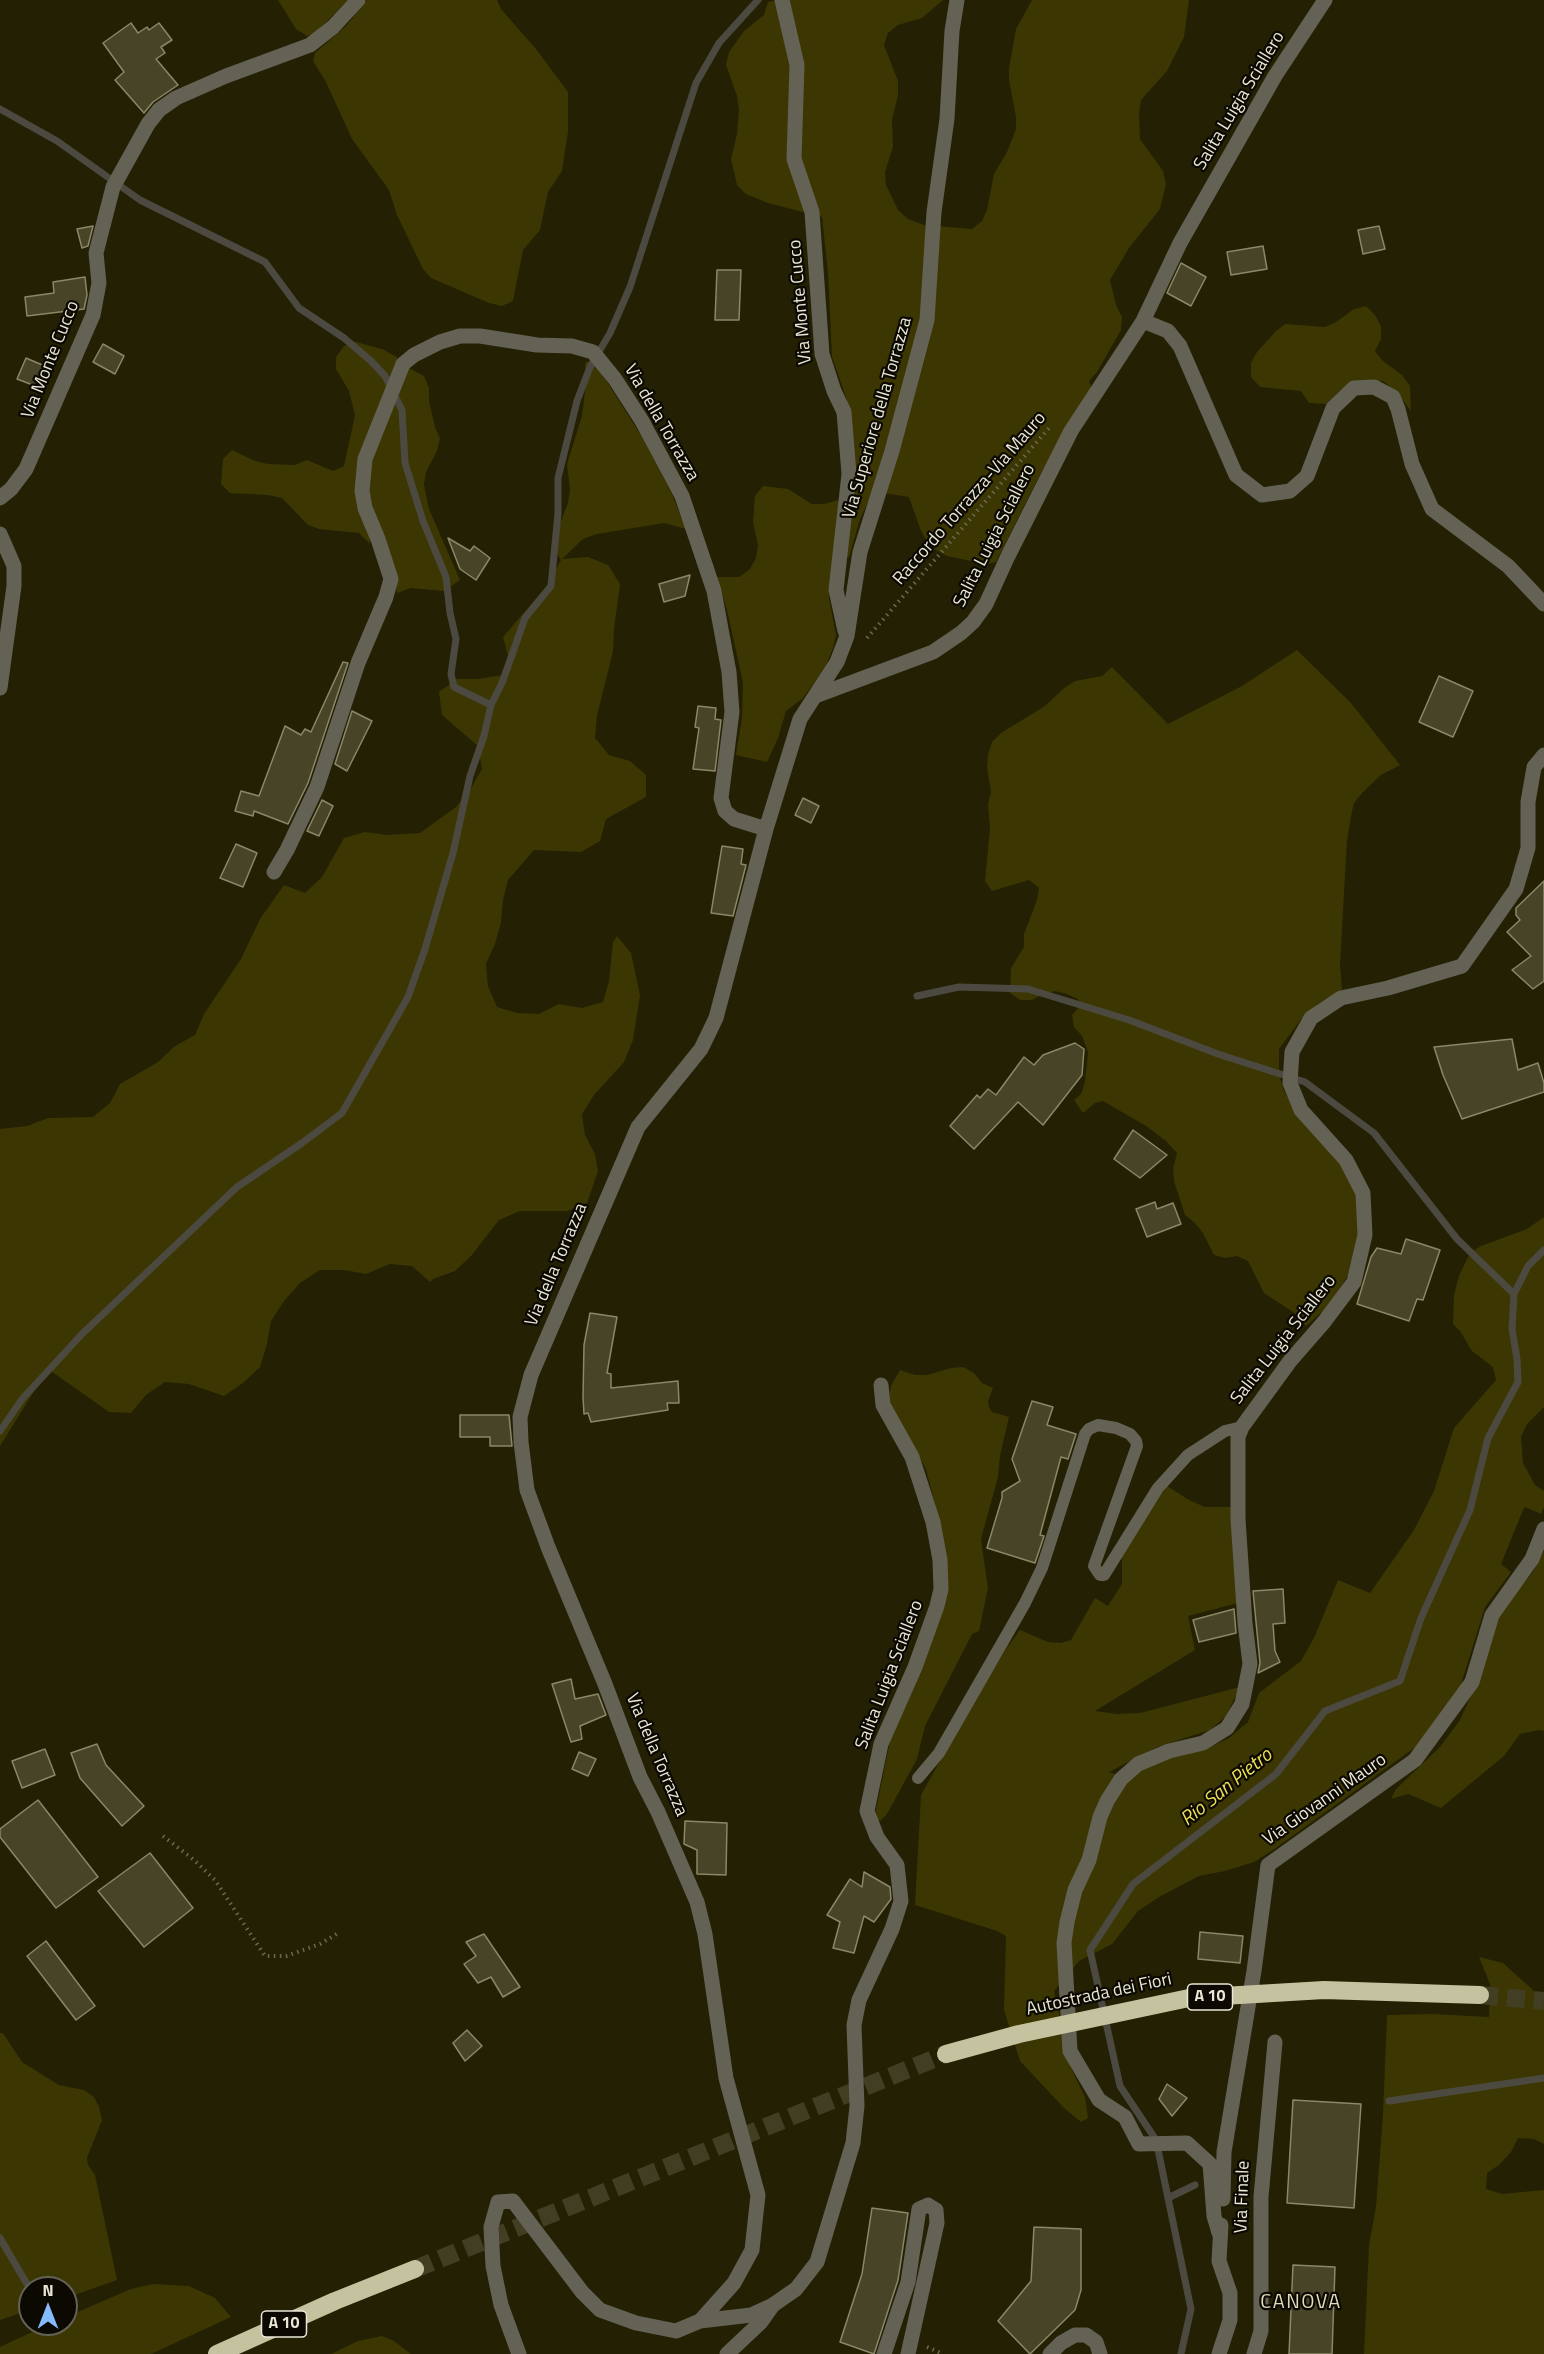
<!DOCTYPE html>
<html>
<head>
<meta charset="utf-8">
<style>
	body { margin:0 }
	#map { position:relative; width:1544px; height:2354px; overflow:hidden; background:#232003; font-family:"Titillium Web",sans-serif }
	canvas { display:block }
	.north { position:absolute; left:18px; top:2276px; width:60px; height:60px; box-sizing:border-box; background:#0b0902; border:2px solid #646257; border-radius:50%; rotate:0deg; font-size:16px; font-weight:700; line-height:24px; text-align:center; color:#e9e8d7 }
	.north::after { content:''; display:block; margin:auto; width:21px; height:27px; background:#86bbfb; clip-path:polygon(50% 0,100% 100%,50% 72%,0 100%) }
</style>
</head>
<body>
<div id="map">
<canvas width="1544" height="2354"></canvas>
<div class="north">N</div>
</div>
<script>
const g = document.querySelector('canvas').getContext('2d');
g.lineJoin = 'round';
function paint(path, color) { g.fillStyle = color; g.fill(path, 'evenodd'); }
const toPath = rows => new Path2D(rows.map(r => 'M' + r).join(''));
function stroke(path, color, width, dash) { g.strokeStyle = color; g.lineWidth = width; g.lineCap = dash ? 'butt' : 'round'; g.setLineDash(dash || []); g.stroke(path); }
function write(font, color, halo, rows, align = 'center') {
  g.font = font + ' "Titillium Web",sans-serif'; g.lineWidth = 4.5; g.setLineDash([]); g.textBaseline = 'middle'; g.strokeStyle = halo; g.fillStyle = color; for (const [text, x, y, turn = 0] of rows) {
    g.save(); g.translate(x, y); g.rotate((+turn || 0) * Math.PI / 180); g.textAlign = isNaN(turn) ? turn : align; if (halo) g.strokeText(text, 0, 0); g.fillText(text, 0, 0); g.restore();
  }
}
paint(toPath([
	[278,0,348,0,315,33,307,36,296,29],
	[367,0,497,0,501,9,536,49,568,92,568,132,562,171,548,192,540,230,523,250,513,301,502,306,489,303,431,278,423,269,397,215,389,190,352,139,326,82,313,61,315,53,346,26],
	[778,0,943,0,922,18,898,25,888,33,884,45,898,81,898,95,892,120,893,147,885,172,886,185,898,210,908,219,924,225,972,229,982,221,987,210,994,174,1007,152,1016,129,1016,117,1009,80,1009,68,1016,29,1032,0,1189,0,1184,37,1167,71,1141,100,1139,113,1140,139,1163,171,1166,184,1160,209,1129,248,1110,280,1116,305,1122,317,1121,330,1097,372,1089,381,1092,389,1041,473,996,562,983,565,971,561,947,556,936,550,927,542,921,531,909,497,884,493,870,498,860,519,849,557,843,560,853,433,846,397,832,357,828,272,822,217,768,203,746,194,737,185,731,159,737,134,739,109,737,96,726,65,729,52,744,31,764,15,768,2],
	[1366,306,1375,315,1381,326,1381,339,1375,351,1383,361,1402,375,1410,386,1411,411,1397,392,1383,381,1356,381,1341,390,1326,404,1309,403,1301,391,1260,387,1251,377,1251,363,1257,352,1275,332,1285,324,1325,327,1336,322,1354,309],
	[356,342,382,349,397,357,397,365,367,442,370,544,359,533,319,529,308,525,282,498,268,495,230,493,221,484,223,459,232,450,255,461,268,464,295,465,307,460,333,471,344,466,355,415,349,391,336,369,336,357,344,346],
	[591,360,597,366,642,437,671,492,686,529,664,523,597,534,583,539,562,559,588,557,608,565,620,584,614,629,613,651,597,716,595,738,609,755,630,761,646,775,646,797,606,819,600,841,581,852,534,850,508,880,503,900,501,923,495,944,486,964,488,986,497,1007,517,1013,539,1014,559,1004,582,1008,603,1002,609,981,613,942,617,936,631,953,640,995,633,1040,624,1062,594,1095,582,1114,585,1135,595,1154,598,1171,587,1203,567,1211,520,1211,499,1220,471,1256,455,1271,433,1279,430,1282,412,1266,390,1264,366,1274,344,1270,320,1270,300,1283,284,1301,271,1321,267,1344,260,1367,243,1383,224,1396,189,1384,165,1382,146,1395,131,1413,109,1412,48,1369,0,1446,0,1129,27,1126,48,1118,93,1117,110,1103,120,1084,158,1062,175,1046,195,1035,204,1014,241,959,260,919,284,885,305,893,322,877,344,838,365,832,387,835,420,833,456,807,471,788,482,769,478,746,442,715,439,692,457,679,479,679,502,675,509,659,503,637,546,587,561,560,556,552,559,526,568,503,570,490,567,464,582,416,586,384,585,363],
	[407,367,424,376,429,388,429,401,435,427,440,438,437,451,426,472,424,485,429,509,460,580,444,591,411,588,397,593,395,578,371,506,368,483,371,460],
	[763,486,788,489,812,504,824,504,839,500,829,599,836,635,833,648,826,665,815,682,802,699,786,711,778,738,767,762,736,755,742,718,743,683,727,610,717,577,739,577,750,569,756,558,758,545,753,522,755,496],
	[1297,650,1351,703,1400,765,1381,775,1362,793,1354,803,1351,816,1347,841,1340,963,1342,990,1319,1003,1302,1018,1279,1049,1279,1075,1284,1091,1294,1107,1339,1160,1354,1184,1360,1207,1360,1235,1351,1270,1331,1304,1306,1326,1296,1314,1264,1293,1248,1261,1237,1256,1225,1258,1214,1255,1203,1233,1195,1223,1185,1215,1174,1181,1173,1169,1177,1153,1166,1141,1146,1126,1103,1101,1095,1103,1083,1113,1074,1100,1081,1094,1085,1082,1088,1052,1082,1036,1074,1027,1072,1015,1081,1005,1078,999,1067,994,1055,991,1043,994,1032,1000,1020,1000,1010,993,1011,968,1024,947,1024,934,1037,900,1039,888,1029,880,992,891,985,881,990,828,988,804,991,792,987,767,988,755,992,742,1001,733,1045,706,1064,688,1075,681,1102,676,1112,667,1168,724,1242,686],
	[1544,1217,1544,1407,1527,1424,1521,1437,1523,1463,1535,1485,1544,1491,1544,1507,1541,1514,1525,1507,1523,1510,1501,1564,1511,1572,1485,1607,1458,1694,1417,1746,1273,1850,1254,1862,1225,1871,1199,1876,1159,1897,1138,1911,1112,1944,1079,1961,1054,1991,1071,2068,1085,2097,1088,2118,1081,2122,1064,2108,1020,2061,1004,2010,1006,1936,997,1931,915,1905,921,1795,950,1743,1006,1649,1020,1630,1048,1642,1061,1643,1071,1640,1095,1598,1108,1606,1122,1584,1122,1555,1167,1486,1189,1500,1205,1507,1233,1507,1238,1603,1188,1616,1195,1650,1095,1711,1117,1714,1140,1713,1240,1687,1226,1716,1210,1730,1157,1747,1109,1772,1130,1779,1147,1766,1165,1758,1206,1749,1229,1738,1248,1722,1259,1693,1301,1661,1314,1638,1338,1580,1370,1593,1414,1530,1434,1491,1454,1428,1496,1380,1493,1367,1472,1351,1460,1331,1453,1324,1454,1295,1459,1276,1470,1253,1481,1246,1527,1229],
	[963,1367,974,1373,982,1383,993,1388,988,1401,989,1407,992,1412,1009,1417,1000,1456,998,1477,981,1539,988,1588,979,1631,972,1634,925,1726,917,1759,887,1814,880,1821,877,1819,876,1810,890,1741,933,1637,938,1516,926,1469,913,1445,893,1412,889,1398,891,1386,900,1370,915,1375,927,1375,951,1368],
	[1544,1551,1544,1731,1539,1730,1520,1734,1504,1756,1441,1808,1408,1794,1391,1799,1396,1789,1440,1747,1460,1720,1481,1674,1489,1640,1502,1610,1533,1572],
	[1479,1957,1503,1963,1544,2000,1544,2144,1534,2139,1518,2138,1511,2152,1499,2165,1487,2173,1486,2189,1502,2194,1544,2190,1544,2354,1364,2354,1369,2245,1376,2207,1383,2114,1387,2015,1432,2014,1489,2017,1490,1984],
	[0,2033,3,2033,22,2062,59,2085,84,2090,94,2097,99,2107,102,2120,87,2158,88,2165,95,2175,117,2280,66,2298,66,2288,30,2288,30,2310,0,2320],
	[153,2284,189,2286,215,2298,231,2317,151,2354,0,2354,0,2347,19,2338,51,2324,66,2324,66,2317,131,2289],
	[382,2336,394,2341,411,2354,331,2354,358,2341]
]), '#3c3702');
stroke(toPath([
	[0,109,57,141,140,200,265,262,299,308,344,338,371,361,385,376,402,410,405,463,423,521,446,577,450,613,456,639,451,674,454,687,491,705],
	[917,996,959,987,1028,989,1129,1020,1218,1054,1305,1082,1374,1133,1457,1239,1514,1294],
	[0,1431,23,1398,82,1334,237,1187,302,1143,342,1113,408,997,425,949,453,853,470,776,484,736,491,705,502,683,525,618,551,586,558,513,558,478,577,401,590,367,610,333,630,287,696,83,719,43,758,0],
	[1389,2101,1544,2078],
	[1168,2198,1195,2185],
	[0,2238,27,2284],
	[1181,2354,1191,2309,1156,2140,1120,2086,1090,1950,1133,1884,1276,1774,1325,1711,1400,1681,1421,1618,1470,1510,1488,1438,1518,1382,1517,1359,1512,1329,1514,1294,1528,1266,1544,1250]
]), '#4c4a40', 7);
const building = toPath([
	[131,23,138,33,147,27,149,30,159,23,172,40,161,47,165,53,156,59,178,85,153,102,144,113,115,80,124,72,103,43,131,23],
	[93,226,88,246,82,248,77,229,93,226],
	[1379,226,1385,249,1363,254,1358,230,1379,226],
	[1263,246,1267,269,1231,275,1227,252,1263,246],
	[1181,263,1206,277,1191,306,1167,293,1181,263],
	[717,270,741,270,739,320,715,320,717,270],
	[85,277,87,295,84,309,27,316,25,297,54,293,53,282,85,277],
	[103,344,124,356,115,374,93,362,103,344],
	[26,358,47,367,38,387,17,379,26,358],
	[448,538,470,551,474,546,490,558,476,580,460,569,448,538],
	[690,575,685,596,664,602,659,584,690,575],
	[343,662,348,663,308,783,288,824,254,811,253,816,235,811,241,791,259,796,285,726,301,735,305,729,311,732,343,662],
	[1439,676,1473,691,1453,737,1419,722,1439,676],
	[698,706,716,708,715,719,721,720,715,771,693,769,699,728,695,727,698,706],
	[352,711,372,721,347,771,335,764,352,711],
	[803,798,819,806,811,823,795,815,803,798],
	[322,800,333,806,319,836,307,831,322,800],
	[236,844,257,853,243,887,220,878,236,844],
	[722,846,743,849,741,864,746,865,733,916,711,913,722,846],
	[1544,881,1544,981,1533,989,1512,970,1531,956,1507,932,1520,920,1516,915,1516,908,1544,881],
	[1512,1039,1518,1070,1538,1063,1544,1083,1544,1092,1462,1119,1443,1075,1434,1047,1512,1039],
	[1075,1043,1084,1049,1082,1075,1043,1125,1018,1102,974,1149,950,1126,977,1095,980,1098,988,1089,996,1095,1024,1057,1034,1065,1043,1055,1075,1043],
	[1133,1130,1167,1155,1140,1178,1114,1159,1133,1130],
	[1155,1202,1157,1209,1173,1203,1181,1224,1147,1237,1136,1209,1155,1202],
	[1406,1239,1440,1250,1423,1300,1417,1299,1409,1321,1357,1304,1371,1257,1377,1248,1401,1254,1406,1239],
	[590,1313,617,1317,607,1373,611,1374,611,1388,678,1381,679,1403,667,1403,668,1410,591,1422,588,1413,584,1414,583,1397,584,1345,590,1313],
	[1032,1401,1053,1407,1047,1425,1076,1434,1068,1459,1061,1457,1040,1535,1044,1536,1035,1563,987,1548,1002,1498,1002,1492,1020,1481,1012,1459,1032,1401],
	[460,1415,509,1415,512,1446,490,1446,490,1437,460,1437,460,1415],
	[1283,1589,1285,1623,1273,1624,1275,1651,1280,1662,1258,1673,1260,1663,1253,1591,1283,1589],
	[1234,1609,1236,1633,1199,1642,1193,1620,1234,1609],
	[571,1679,575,1699,598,1694,606,1715,580,1726,582,1739,571,1742,552,1684,571,1679],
	[97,1744,106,1765,144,1806,122,1826,80,1778,71,1753,97,1744],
	[45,1749,55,1775,22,1788,12,1761,45,1749],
	[579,1752,596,1759,588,1776,572,1769,579,1752],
	[38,1800,98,1877,56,1908,0,1837,0,1829,38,1800],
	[685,1821,727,1823,726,1875,697,1874,697,1850,684,1844,685,1821],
	[150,1853,193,1908,144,1947,98,1891,150,1853],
	[864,1872,890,1887,891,1899,874,1922,864,1916,854,1953,833,1948,840,1922,827,1915,850,1879,862,1887,864,1872],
	[1200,1932,1243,1936,1240,1963,1198,1959,1200,1932],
	[484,1934,520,1987,503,1997,491,1977,478,1983,464,1964,476,1956,466,1942,484,1934],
	[46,1941,95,2006,76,2020,27,1956,46,1941],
	[467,2030,482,2046,465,2061,453,2043,467,2030],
	[1167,2084,1187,2098,1172,2116,1159,2099,1167,2084],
	[1293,2100,1361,2104,1354,2208,1287,2203,1293,2100],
	[872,2208,908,2213,898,2280,874,2354,840,2342,862,2274,872,2208],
	[1034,2227,1081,2229,1081,2290,1075,2310,1030,2354,998,2321,1031,2281,1034,2227],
	[1293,2265,1335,2267,1332,2354,1289,2354,1293,2265]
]);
paint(building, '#474427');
stroke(building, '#8b8868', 1.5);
stroke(toPath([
	[1480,1995,1544,2001],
	[415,2269,946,2054]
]), '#413e23', 18, [18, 9]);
stroke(toPath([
	[867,638,1049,428],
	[163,1836,194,1860,215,1880,265,1956,286,1956,320,1944,340,1932],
	[927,2347,943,2354]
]), '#6b6950', 4, [1.5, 4.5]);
stroke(toPath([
	[918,1778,939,1753,1025,1603,1042,1568,1085,1434,1089,1429,1098,1425,1116,1428,1130,1434,1136,1441,1137,1446,1094,1566,1100,1575,1104,1575,1158,1488,1188,1455,1225,1431,1242,1427]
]), '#636255', 12);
stroke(toPath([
	[727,2354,761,2322,773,2305]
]), '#636255', 15);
stroke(toPath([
	[782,0,797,65,794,159,812,212,822,354,834,391,844,412,849,474,836,590,845,631],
	[1143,321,1168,331,1180,346,1236,475,1262,495,1290,491,1307,476,1333,408,1354,388,1374,387,1393,397,1398,409,1412,464,1432,509,1508,566,1544,604],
	[0,498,11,489,26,469,93,315,99,283,96,253,113,187,148,124,159,110,176,98,226,76,310,45,333,27,358,0],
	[0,534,14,566,14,586,0,688],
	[818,695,933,652,961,633,973,622,986,604,1008,556,1071,431,1143,321,1180,243,1275,76,1325,0],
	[274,872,287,850,317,787,358,663,386,597,391,579,378,539,365,508,362,491,365,459,403,364,414,355,440,342,460,336,480,336,537,345,572,346,593,352,615,379,642,421,682,496,714,591,729,672,732,712,721,798,725,811,734,819,766,829],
	[1223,2199,1224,2152,1254,1971,1268,1865,1415,1760,1472,1682,1492,1615,1532,1559,1544,1529],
	[1219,2233,1214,2216,1210,2164,1187,2143,1139,2144,1125,2117,1099,2100,1070,2051,1064,1943,1067,1922,1075,1890,1089,1860,1100,1817,1107,1801,1121,1779,1138,1764,1169,1751,1203,1743,1227,1728,1242,1704,1250,1664,1245,1623,1238,1519,1238,1437,1242,1427,1290,1361,1324,1322,1354,1282,1365,1235,1363,1193,1346,1160,1301,1110,1290,1083,1292,1052,1311,1018,1341,998,1388,988,1462,966,1516,889,1528,848,1528,802,1534,767,1544,755],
	[700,2321,751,2315,773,2305,796,2289,817,2262,853,2143,857,2106,854,2025,859,2000,892,1929,901,1901,897,1865,877,1837,867,1811,881,1744,915,1667,937,1606,941,1589,940,1560,933,1522,912,1457,883,1405,881,1385],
	[519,2354,501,2305,493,2266,491,2227,498,2202,513,2201,582,2292,600,2310,636,2323,676,2331,700,2321,734,2283,752,2250,758,2195,726,2078,705,1934,697,1902,658,1812,640,1777,605,1684,548,1547,527,1490,521,1442,520,1417,531,1375,638,1127,701,1049,716,1018,766,829,800,719,837,662,847,636,860,552,892,451,927,320,934,212,947,119,952,31,957,0],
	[884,2354,908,2282,919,2209,928,2205,936,2210,937,2223,908,2354],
	[1050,2354,1061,2343,1075,2335,1086,2335,1096,2342,1100,2354],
	[1219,2354,1230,2320,1230,2293,1219,2261,1221,2225],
	[1254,2354,1261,2331,1261,2197,1275,2042]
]), '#636255', 15);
stroke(toPath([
	[217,2354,335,2301,415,2269]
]), '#c5c2a0', 18);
stroke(toPath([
	[946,2054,1019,2034,1189,1998,1324,1990,1480,1995]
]), '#c5c2a0', 18);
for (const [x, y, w] of [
	[1210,1997,45],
	[284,2324,45]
]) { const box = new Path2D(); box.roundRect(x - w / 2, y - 13, w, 26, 4.5); g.fillStyle = '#0b0902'; g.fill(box); stroke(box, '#e9e8d7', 1.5); }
write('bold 16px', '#e9e8d7', null, [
	["A 10",1210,1997],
	["A 10",284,2324]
]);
write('18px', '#e9e8d7', '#0b0902', [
	["Salita Luigia Sciallero",1240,101,-59],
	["Via Monte Cucco",801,302,-95],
	["Via Monte Cucco",51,360,-68],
	["Via Superiore della Torrazza",878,418,-74],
	["Via della Torrazza",661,423,60],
	["Raccordo Torrazza-Via Mauro",970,499,-49],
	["Salita Luigia Sciallero",995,536,-63],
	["Via della Torrazza",557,1265,-67],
	["Salita Luigia Sciallero",1284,1340,-52],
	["Salita Luigia Sciallero",890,1675,-69],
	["Via della Torrazza",656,1755,67],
	["Via Giovanni Mauro",1325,1800,-35],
	["Autostrada dei Fiori",1099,1995,-12],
	["Via Finale",1243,2197,-88]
]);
write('italic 20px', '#eddf53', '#0b0902', [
	["Rio San Pietro",1227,1788,-39]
]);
g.letterSpacing = '1.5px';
write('20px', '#e0ddbb', '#0b0902', [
	["CANOVA",1301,2303]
]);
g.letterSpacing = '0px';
</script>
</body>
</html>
